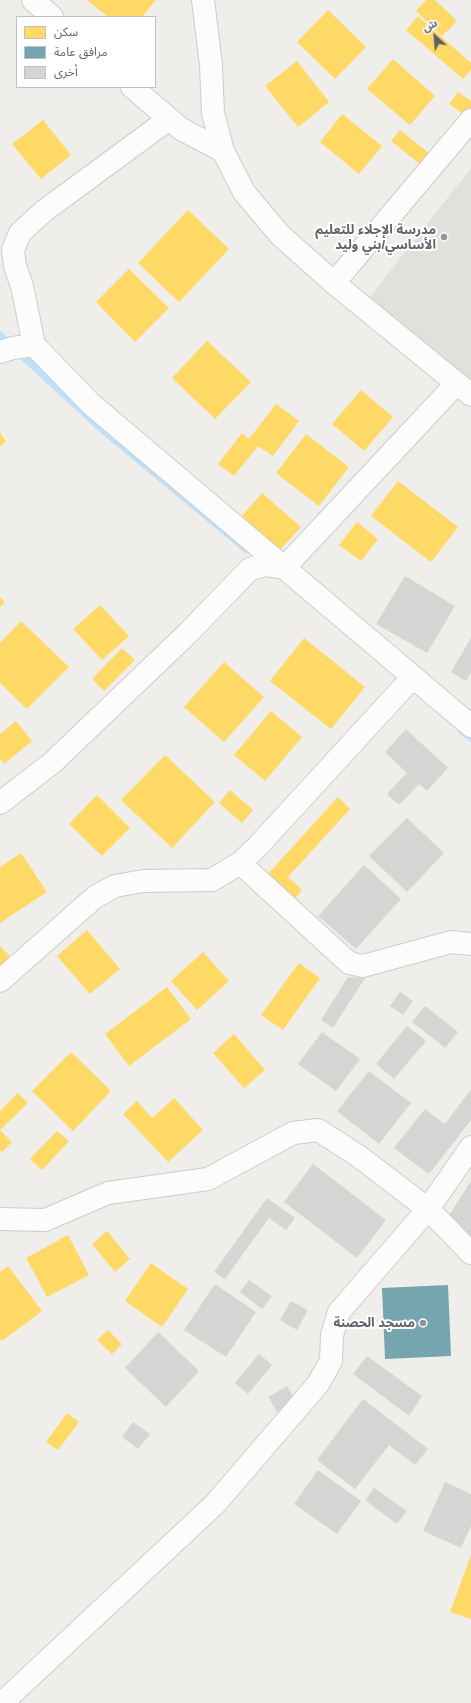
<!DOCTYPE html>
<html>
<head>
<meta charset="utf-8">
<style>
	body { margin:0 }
	#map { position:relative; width:471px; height:1703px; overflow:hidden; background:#efeeea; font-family:Helvetica,"Noto Sans Arabic",sans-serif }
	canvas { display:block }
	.legend { position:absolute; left:16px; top:16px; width:140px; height:72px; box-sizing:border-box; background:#fff; border:1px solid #bfc1c3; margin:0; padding:5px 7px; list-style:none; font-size:12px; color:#5f6368 }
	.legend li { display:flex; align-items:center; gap:8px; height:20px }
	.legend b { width:20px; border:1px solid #bfc1c3 }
	.north { position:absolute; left:415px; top:16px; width:40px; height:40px; -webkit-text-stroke:3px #fff; paint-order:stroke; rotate:334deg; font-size:11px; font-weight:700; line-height:16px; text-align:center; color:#5f6368 }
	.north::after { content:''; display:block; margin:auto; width:14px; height:18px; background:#5f6368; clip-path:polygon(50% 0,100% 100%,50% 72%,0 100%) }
</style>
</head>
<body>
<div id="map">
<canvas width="471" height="1703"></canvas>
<ul class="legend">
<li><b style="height:11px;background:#ffd966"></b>سكن</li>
<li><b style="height:11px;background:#76a5af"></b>مرافق عامة</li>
<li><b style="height:11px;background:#d6d5d3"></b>أخرى</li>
</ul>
<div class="north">ش</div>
</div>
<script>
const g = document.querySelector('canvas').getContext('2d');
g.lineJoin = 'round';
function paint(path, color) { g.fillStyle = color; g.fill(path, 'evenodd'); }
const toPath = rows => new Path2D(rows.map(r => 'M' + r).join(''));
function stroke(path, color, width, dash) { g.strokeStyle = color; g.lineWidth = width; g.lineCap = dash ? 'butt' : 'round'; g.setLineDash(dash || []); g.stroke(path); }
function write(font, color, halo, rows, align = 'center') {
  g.font = font + ' Helvetica,"Noto Sans Arabic",sans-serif'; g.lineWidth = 4; g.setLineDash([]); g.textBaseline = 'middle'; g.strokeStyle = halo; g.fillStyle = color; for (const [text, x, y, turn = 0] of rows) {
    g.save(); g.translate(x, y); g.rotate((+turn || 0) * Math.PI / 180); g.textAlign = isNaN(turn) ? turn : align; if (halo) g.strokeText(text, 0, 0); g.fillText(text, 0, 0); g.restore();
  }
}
paint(toPath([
	[471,168,471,391,362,307]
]), '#e2e0da');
paint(toPath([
	[87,0,156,0,142,17,108,17],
	[426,0,435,0,457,21,442,36,416,11],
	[328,10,366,47,335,79,297,42],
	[418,16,471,63,471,70,463,79,406,30],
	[393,59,435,96,410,125,367,89],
	[297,61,329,102,298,127,265,86],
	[458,92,471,101,471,109,466,116,449,104],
	[342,114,382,146,359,174,320,142],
	[43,120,71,155,41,179,12,144],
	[400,130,430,154,421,165,391,141],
	[188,210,229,249,179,302,138,263],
	[129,269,169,308,135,342,96,302],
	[207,341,251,382,215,419,172,378],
	[361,390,393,417,364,451,332,424],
	[276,404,299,421,273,456,258,446,234,476,218,464,242,433,249,439],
	[0,432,6,442,0,446],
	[306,434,349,467,319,506,276,473],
	[398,481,458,527,431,562,371,516],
	[262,493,301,527,280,550,242,516],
	[357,522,378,539,361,561,339,545],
	[0,597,5,602,0,607],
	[100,605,129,636,102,660,73,629],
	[21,621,69,667,27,709,0,683,0,643],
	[304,638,365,687,331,729,270,681],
	[122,648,135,660,104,691,92,679],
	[224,662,264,697,224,742,184,707],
	[271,711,302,737,265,781,234,755],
	[16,721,32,741,4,764,0,758,0,734],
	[165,755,215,802,172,848,121,800],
	[230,790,253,810,242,823,219,803],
	[97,795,130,828,102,856,69,824],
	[338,797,350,809,288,877,302,890,294,900,267,875],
	[21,853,47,892,0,923,0,867],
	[87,930,120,969,90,994,57,956],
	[0,946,10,956,0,966],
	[203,952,229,981,197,1010,171,981],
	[299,963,320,978,283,1030,261,1015],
	[167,987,191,1019,129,1066,105,1034],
	[234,1034,265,1070,244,1088,213,1053],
	[71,1052,111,1091,73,1131,32,1091],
	[18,1093,28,1103,0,1130,12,1142,2,1152,0,1150,0,1111],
	[174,1098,203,1130,168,1162,123,1114,137,1101,152,1118],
	[57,1131,69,1141,42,1170,30,1159],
	[107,1231,130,1259,115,1272,92,1244],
	[68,1235,89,1275,47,1297,26,1258],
	[151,1263,188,1289,162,1327,125,1301],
	[8,1266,42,1311,2,1341,0,1339,0,1272],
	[108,1330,122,1344,112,1354,97,1340],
	[67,1413,79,1422,58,1450,46,1442],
	[471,1555,471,1619,450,1612]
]), '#ffd966');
paint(toPath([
	[448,1285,451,1356,385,1359,382,1288]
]), '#76a5af');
stroke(toPath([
	[0,335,10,345],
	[18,352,98,426,246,549],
	[462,731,471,738]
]), '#bfe0f9', 7);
paint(toPath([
	[405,576,455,606,427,653,376,624],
	[471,638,471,672,466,681,451,672],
	[406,729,448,768,427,791,419,784,399,805,387,794,407,773,385,752],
	[407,818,444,853,407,892,369,856],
	[364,865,401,899,356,949,318,916],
	[348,977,365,978,333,1028,321,1020],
	[400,992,413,1001,403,1015,390,1006],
	[425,1006,458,1032,445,1048,412,1022],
	[407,1026,426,1041,394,1079,376,1064],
	[322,1032,360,1059,336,1091,298,1064],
	[369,1071,411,1103,379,1144,337,1111],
	[471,1089,471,1120,429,1174,394,1148,425,1109,445,1124],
	[313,1164,386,1220,357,1258,284,1202],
	[471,1181,471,1242,446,1220],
	[267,1198,295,1218,286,1230,269,1218,225,1279,214,1272],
	[249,1280,272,1296,262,1309,240,1292],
	[215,1284,256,1312,226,1357,184,1330],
	[291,1301,308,1310,297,1330,280,1320],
	[158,1332,199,1371,166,1407,125,1368],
	[259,1354,272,1365,248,1394,235,1383],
	[367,1356,422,1396,409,1416,353,1374],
	[287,1386,295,1400,277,1412,268,1397],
	[363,1399,428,1449,415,1465,389,1445,355,1489,317,1460],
	[133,1422,150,1434,138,1449,122,1437],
	[318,1470,361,1501,337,1534,294,1504],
	[445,1482,471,1494,471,1526,461,1548,423,1531],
	[374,1488,407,1511,397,1524,365,1500]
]), '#d6d5d3');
const minor = toPath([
	[33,0,52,17],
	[203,0,211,65,213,113,223,151,244,192,280,235,334,283,471,395],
	[132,87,181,129,223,151],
	[169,119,44,211,20,233,13,250,15,266,22,286,34,345,91,404,471,726],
	[334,283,471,120],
	[0,352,13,348,34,345],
	[0,803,52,763,187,634,250,569,265,565,284,568,457,383],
	[240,863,349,963,363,966,451,942,471,944],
	[0,981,95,897,115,886,143,881,212,880,240,863,257,847,412,678],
	[0,1219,45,1220,108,1193,208,1179,293,1133,318,1130,357,1155,428,1209,471,1253],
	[2,1703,215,1504,318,1384,331,1361,332,1335,339,1312,428,1209,471,1147]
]);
stroke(minor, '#cbcccc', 24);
stroke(minor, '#fdfcfc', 22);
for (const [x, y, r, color] of [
	[444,237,4,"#919496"],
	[423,1323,4,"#919496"]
]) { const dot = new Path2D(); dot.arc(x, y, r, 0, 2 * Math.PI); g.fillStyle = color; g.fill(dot); stroke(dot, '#fff', 1.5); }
write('bold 13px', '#5f6368', '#fff', [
	["مدرسة الإجلاء للتعليم",436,230],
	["الأساسي/بني وليد",436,245],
	["مسجد الحصنة",415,1323]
], 'right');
</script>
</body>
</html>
